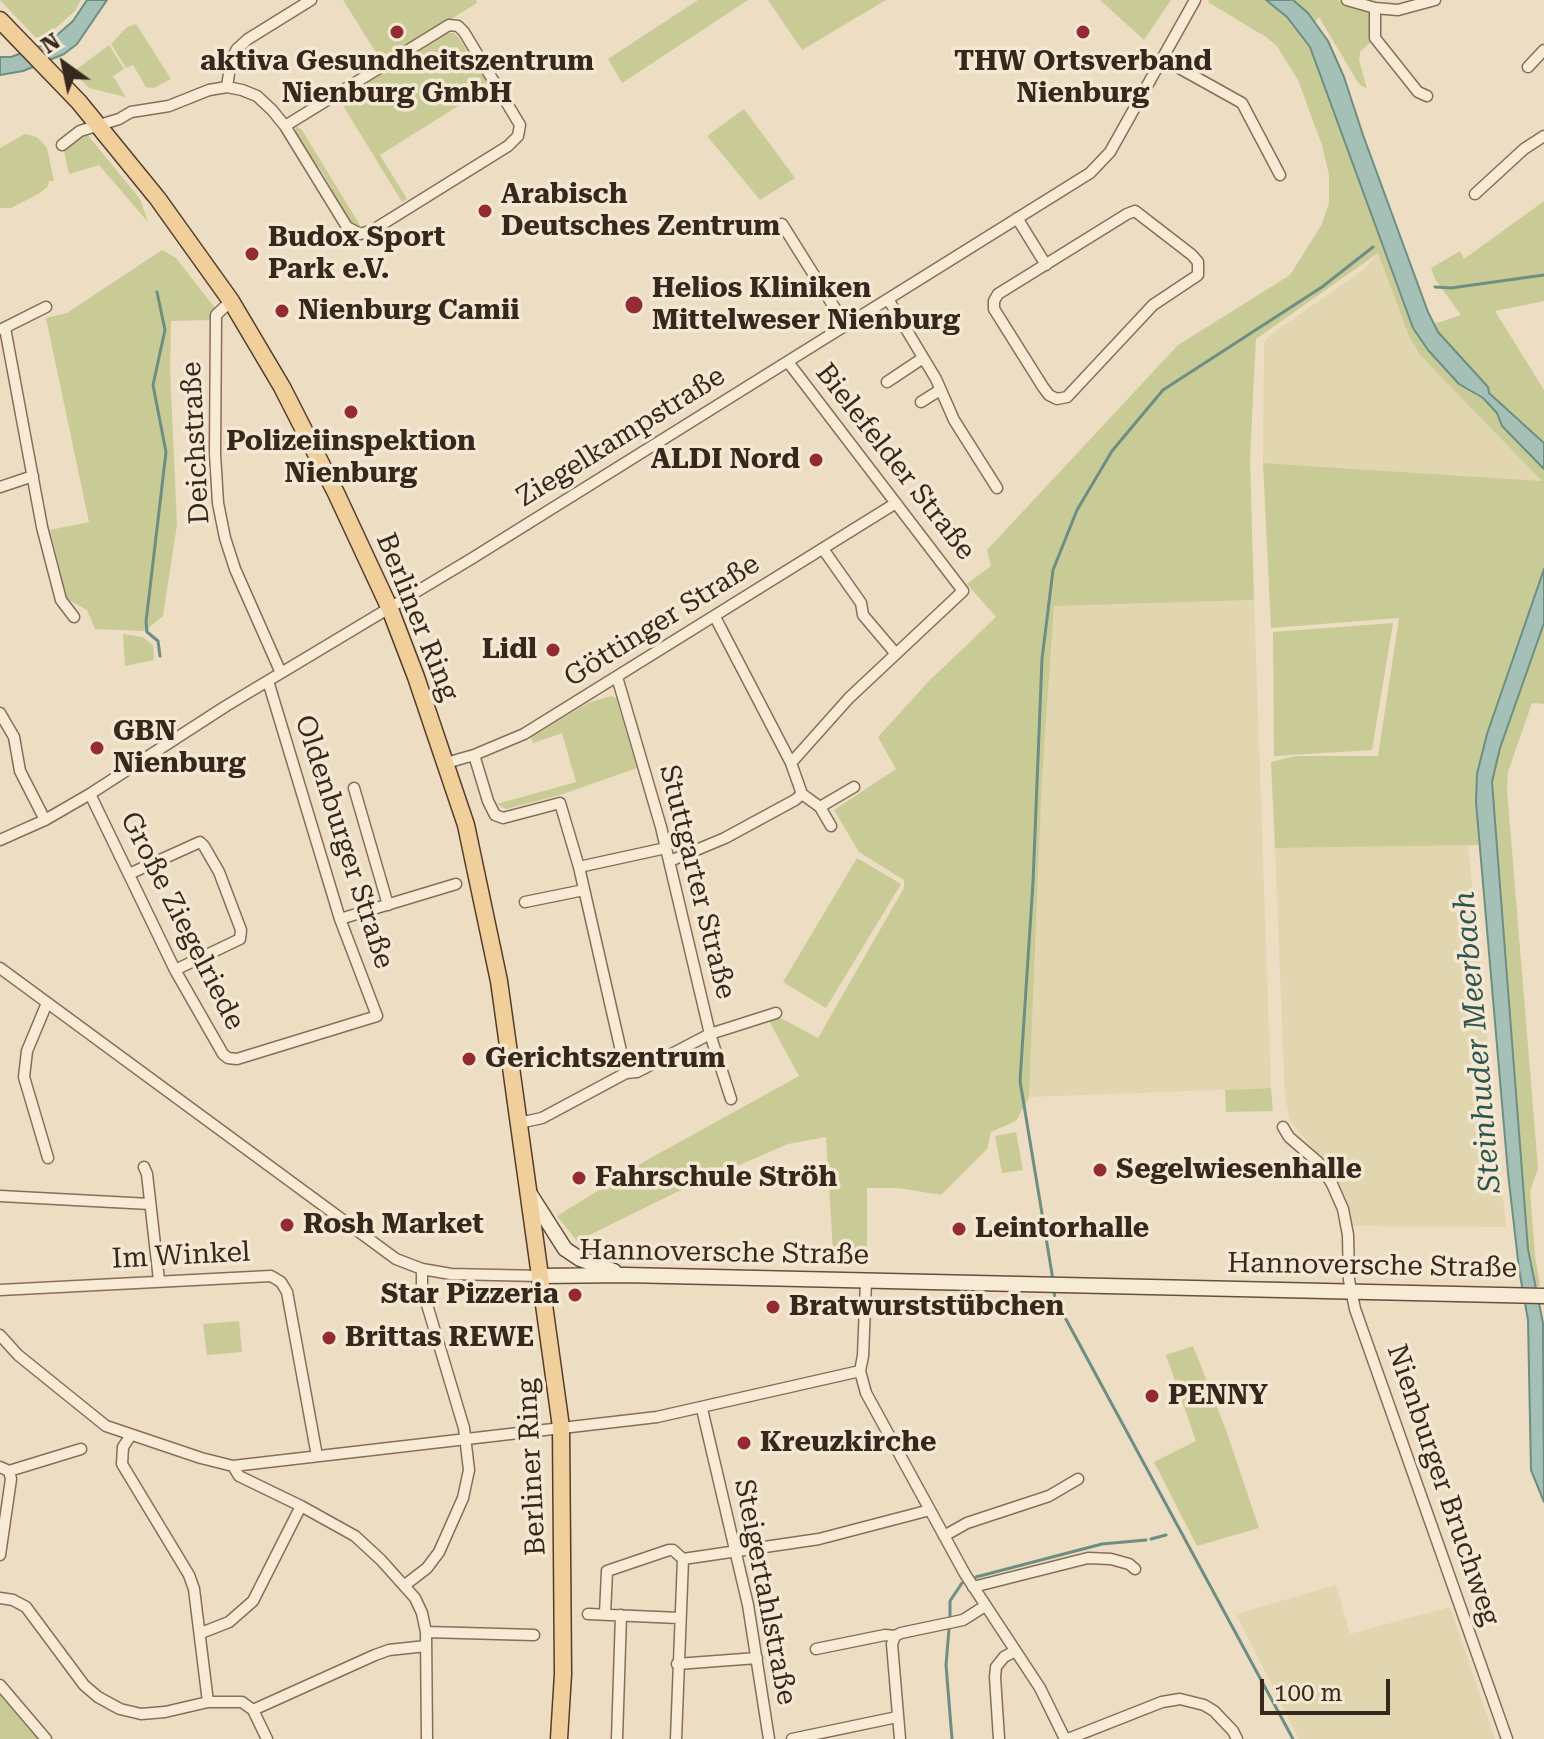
<!DOCTYPE html>
<html>
<head>
<meta charset="utf-8">
<style>
	body { margin:0 }
	#map { position:relative; width:1544px; height:1739px; overflow:hidden; background:#edddc2; font-family:"Roboto Serif",serif }
	canvas { display:block }
	.north { position:absolute; left:24px; top:24px; width:80px; height:80px; -webkit-text-stroke:6px #f5e8d2; paint-order:stroke; rotate:327deg; font-size:22px; font-weight:700; line-height:32px; text-align:center; color:#37281e }
	.north::after { content:''; display:block; margin:auto; width:28px; height:36px; background:#37281e; clip-path:polygon(50% 0,100% 100%,50% 72%,0 100%) }
	.scale { position:absolute; left:1260px; top:1679px; width:130px; height:36px; box-sizing:border-box; border:4px solid #37281e; border-top:0; padding-left:10px; font-size:24px; line-height:28px; white-space:nowrap; color:#37281e; -webkit-text-stroke:6px #f5e8d2; paint-order:stroke }
</style>
</head>
<body>
<div id="map">
<canvas width="1544" height="1739"></canvas>
<div class="north">N</div>
<div class="scale">100 m</div>
</div>
<script>
const g = document.querySelector('canvas').getContext('2d');
g.lineJoin = 'round';
function paint(path, color) { g.fillStyle = color; g.fill(path, 'evenodd'); }
const toPath = rows => new Path2D(rows.map(r => 'M' + r).join(''));
function stroke(path, color, width, dash) { g.strokeStyle = color; g.lineWidth = width; g.lineCap = dash ? 'butt' : 'round'; g.setLineDash(dash || []); g.stroke(path); }
function write(font, color, halo, rows, align = 'center') {
  g.font = font + ' "Roboto Serif",serif'; g.lineWidth = 7; g.setLineDash([]); g.textBaseline = 'middle'; g.strokeStyle = halo; g.fillStyle = color; for (const [text, x, y, turn = 0] of rows) {
    g.save(); g.translate(x, y); g.rotate((+turn || 0) * Math.PI / 180); g.textAlign = isNaN(turn) ? turn : align; if (halo) g.strokeText(text, 0, 0); g.fillText(text, 0, 0); g.restore();
  }
}
paint(toPath([
	[1378,252,1477,412,1543,481,1263,463,1264,343,1270,335,1366,268],
	[1254,600,1271,1088,1029,1097,1042,780,1054,605],
	[1468,845,1506,1227,1353,1226,1334,1178,1323,1160,1290,1121,1285,1097,1275,848],
	[1336,1585,1350,1634,1450,1607,1495,1739,1299,1739,1236,1614]
]), '#e2d6b0');
paint(toPath([
	[0,0,81,0,75,11,49,34,36,38],
	[343,0,476,0,477,3,382,62],
	[698,0,748,0,622,83,608,59],
	[768,0,886,0,802,50],
	[1100,0,1171,0,1144,40],
	[1209,0,1266,0,1287,17,1310,47,1346,140,1396,285,1476,396,1483,398,1497,413,1502,426,1544,469,1544,569,1487,734,1477,774,1476,802,1480,845,1275,848,1271,762,1295,756,1378,756,1399,618,1271,628,1263,463,1542,481,1420,355,1409,336,1378,253,1256,339,1250,458,1254,600,1054,606,1042,780,1029,1097,1016,1121,991,1132,987,1149,941,1195,898,1188,867,1188,867,1265,844,1264,834,1267,826,1137,788,1144,681,1190,577,1241,557,1216,647,1160,799,1076,769,1021,777,1016,818,1038,904,888,904,880,859,852,834,810,896,769,878,737,928,682,996,617,967,584,991,566,987,550,1178,345,1290,275,1321,226,1329,203,1329,175,1322,145,1298,80,1277,46,1266,37,1208,2],
	[1293,0,1338,0,1348,6,1371,12,1373,40,1360,52,1359,60,1367,89,1359,84,1319,17,1315,22],
	[136,24,171,79,154,88,146,87,133,65,126,68,111,44,127,27],
	[448,33,454,33,458,37,490,86,380,155,407,199,402,202,339,99],
	[109,45,124,69,113,76,126,97,89,88,73,72],
	[744,109,795,178,760,200,707,136],
	[295,125,302,130,361,227,349,222,331,193,332,189,319,167,314,166,297,137],
	[86,133,140,199,148,222,99,165,69,174,64,151],
	[25,134,37,137,47,148,54,181,49,181,48,186,40,193,11,208,0,208,0,148],
	[1544,201,1544,301,1495,311,1544,390,1544,443,1489,393,1488,387,1438,332,1434,324,1461,315,1435,279,1431,268,1460,251,1464,259],
	[162,250,176,258,215,308,213,320,171,321,170,370,177,525,163,616,145,631,95,629,87,610,67,599,50,530,89,522,46,318,67,313],
	[1393,623,1372,750,1274,756,1273,632],
	[1544,623,1544,704,1532,703,1508,772,1507,790,1538,1168,1530,1192,1535,1255,1540,1286,1536,1286,1528,1249,1492,782,1500,748],
	[123,634,143,637,153,645,154,660,125,666],
	[611,696,616,698,637,768,560,795,506,809,497,804,576,782,562,733,533,743,531,737,588,703],
	[857,858,901,884,826,1008,783,982],
	[1271,1088,1273,1111,1226,1112,1225,1090],
	[1016,1132,1023,1170,1002,1173,995,1136],
	[239,1321,242,1352,207,1355,203,1324],
	[1193,1346,1226,1430,1259,1528,1197,1546,1154,1462,1196,1441,1166,1355],
	[0,1690,42,1739,0,1739]
]), '#c9cb97');
const water = toPath([
	[87,0,107,0,77,44,64,54,23,71,0,75,0,57,11,57,48,43,73,21,87,0],
	[1266,0,1293,0,1308,13,1328,41,1344,77,1363,135,1428,312,1438,332,1488,387,1489,393,1544,443,1544,469,1502,426,1497,413,1483,398,1459,384,1428,350,1413,328,1310,47,1287,17,1266,0],
	[1544,569,1544,623,1500,748,1492,782,1528,1249,1543,1323,1544,1502,1531,1470,1528,1320,1519,1269,1508,1173,1476,802,1477,774,1487,734,1544,569]
]);
paint(water, '#a5c0b6');
stroke(water, '#6c8e83', 2);
stroke(toPath([
	[1435,287,1451,288,1544,275],
	[157,292,165,330,153,385,166,452,146,622,147,632,158,641,160,656],
	[1053,1280,1020,1081,1033,882,1042,659,1053,570,1077,510,1112,451,1163,390,1322,287,1373,247],
	[1054,1291,1055,1299,1293,1739],
	[1151,1539,1166,1535],
	[976,1577,1102,1544,1146,1540],
	[950,1616,950,1601,962,1583],
	[949,1629,946,1665,952,1739]
]), '#6c8e83', 3);
const street = toPath([
	[1347,0,1375,8,1398,10,1435,0],
	[1375,8,1375,38,1418,92,1427,96],
	[1163,59,1242,103,1280,175],
	[1528,67,1544,50],
	[227,87,231,60,237,49,248,39,311,0],
	[62,145,80,131,119,119,131,112,169,106,209,90,227,87,242,90,257,96,272,110,285,126,347,227,360,234,373,230,508,146,518,136,520,125,464,32,458,26,449,25,285,126],
	[1475,194,1524,149,1544,136],
	[1135,211,1192,255,1198,262,1198,275,1153,305,1067,397,1057,399,1049,395,1043,387,994,309,994,301,998,294,1127,214,1135,211],
	[1017,218,1046,265],
	[782,224,846,326],
	[888,299,936,379,954,420,997,488],
	[231,301,216,315,215,454,218,503,225,538,235,569,281,673],
	[5,328,42,527,61,600,74,617],
	[2,329,46,307],
	[788,362,963,591,849,698,791,763],
	[887,382,923,358],
	[921,402,940,390],
	[0,487,33,476],
	[823,549,861,603,863,615,896,654],
	[715,617,791,763,802,794,820,807,854,787],
	[617,677,661,827,710,1034,731,1099],
	[0,713,14,737,20,771,45,820],
	[474,755,488,801,495,815,503,818,560,803,579,867,626,1073],
	[446,763,474,755,524,734,896,503],
	[354,788,388,905],
	[90,794,175,970,223,1054,228,1058,237,1059,377,1016,340,919,268,681],
	[820,807,831,826],
	[0,840,45,820,90,794,226,706,471,559,1090,173,1110,152,1195,0],
	[670,861,725,838,795,800,802,794],
	[579,867,666,848],
	[129,874,200,842,204,846,219,872,241,930,240,939,175,970],
	[525,902,584,890],
	[340,919,456,884],
	[0,968,396,1259,422,1269,451,1274,540,1276],
	[47,1003,27,1051,24,1077,48,1158],
	[519,1123,542,1118,626,1073,637,1072,710,1034,776,1013],
	[1283,1127,1289,1137,1318,1162,1332,1184,1343,1209,1348,1235,1349,1280,1355,1309,1507,1739],
	[144,1167,147,1174,159,1280],
	[0,1196,150,1204],
	[866,1281,863,1356,860,1371,866,1393,965,1574,1040,1688,1065,1739],
	[0,1290,271,1276,281,1282,287,1292,317,1456],
	[0,1335,18,1355,106,1426,201,1458,233,1466,657,1417,860,1371],
	[702,1409,748,1605,769,1739],
	[131,1435,123,1447,122,1464,189,1575,194,1589,208,1702],
	[233,1466,239,1476,301,1506,355,1536,381,1560,415,1598,422,1613,426,1632,427,1739],
	[0,1467,9,1471,81,1449],
	[944,1536,967,1523,1049,1496,1078,1479],
	[0,1555,11,1479,9,1471],
	[683,1559,819,1539,930,1510],
	[405,1585,427,1568,439,1552,463,1498,469,1470,464,1428,422,1288,422,1269],
	[973,1587,1088,1558,1111,1559,1129,1564,1135,1569],
	[0,1598,13,1600,26,1607,84,1685,98,1697,120,1709,141,1714,165,1712,208,1702,242,1702,253,1710,267,1739],
	[588,1614,679,1618],
	[605,1614,607,1571,669,1550,673,1550,683,1559],
	[426,1632,534,1635],
	[201,1633,229,1622,253,1601,301,1506],
	[816,1649,885,1635,895,1636],
	[677,1664,757,1658],
	[0,1685,46,1739],
	[253,1710,375,1655,389,1650,426,1646],
	[617,1739,621,1615],
	[676,1739,683,1559],
	[792,1739,897,1717],
	[900,1739,892,1644,895,1636,901,1633,963,1620,985,1606],
	[999,1739,995,1677,996,1667,1004,1657,1015,1651],
	[1068,1739,1162,1702,1180,1699,1204,1705,1214,1711,1233,1731,1237,1739]
]);
const secondary = toPath([
	[530,1194,565,1249,580,1259,614,1271],
	[540,1276,625,1275,1544,1296]
]);
const primary = toPath([
	[0,20,79,102,158,199,231,301,282,387,336,493,390,609,416,677,466,825,499,981,561,1427,563,1674,559,1739]
]);
stroke(street, '#876e5a', 13);
stroke(secondary, '#684f3d', 17);
stroke(primary, '#543d2e', 19);
stroke(street, '#f8ebd5', 10);
stroke(secondary, '#f8ebd5', 14);
stroke(primary, '#f0cf9b', 16);
for (const [x, y, r, color] of [
	[397,32,8,"#942b34"],
	[1083,32,8,"#942b34"],
	[485,211,8,"#942b34"],
	[252,254,8,"#942b34"],
	[634,305,10,"#942b34"],
	[282,311,8,"#942b34"],
	[351,412,8,"#942b34"],
	[816,460,8,"#942b34"],
	[553,650,8,"#942b34"],
	[97,748,8,"#942b34"],
	[469,1059,8,"#942b34"],
	[1100,1170,8,"#942b34"],
	[579,1178,8,"#942b34"],
	[287,1225,8,"#942b34"],
	[959,1229,8,"#942b34"],
	[575,1295,8,"#942b34"],
	[773,1307,8,"#942b34"],
	[329,1338,8,"#942b34"],
	[1152,1396,8,"#942b34"],
	[744,1443,8,"#942b34"]
]) { const dot = new Path2D(); dot.arc(x, y, r, 0, 2 * Math.PI); g.fillStyle = color; g.fill(dot); stroke(dot, '#f5e8d2', 3); }
write('bold 28px', '#37281e', '#f5e8d2', [
	["aktiva Gesundheitszentrum",397,62,"center"],
	["Nienburg GmbH",397,94,"center"],
	["THW Ortsverband",1083,62,"center"],
	["Nienburg",1083,94,"center"],
	["Arabisch",501,195],
	["Deutsches Zentrum",501,227],
	["Budox Sport",268,238],
	["Park e.V.",268,270],
	["Helios Kliniken",652,289],
	["Mittelweser Nienburg",652,321],
	["Nienburg Camii",298,311],
	["Polizeiinspektion",351,442,"center"],
	["Nienburg",351,474,"center"],
	["ALDI Nord",800,460,"right"],
	["Lidl",537,650,"right"],
	["GBN",113,732],
	["Nienburg",113,764],
	["Gerichtszentrum",485,1059],
	["Segelwiesenhalle",1116,1170],
	["Fahrschule Ströh",595,1178],
	["Rosh Market",303,1225],
	["Leintorhalle",975,1229],
	["Star Pizzeria",559,1295,"right"],
	["Bratwurststübchen",789,1307],
	["Brittas REWE",345,1338],
	["PENNY",1168,1396],
	["Kreuzkirche",760,1443]
], 'left');
write('28px', '#37281e', '#f5e8d2', [
	["Ziegelkampstraße",621,437,-32],
	["Deichstraße",196,443,-93],
	["Bielefelder Straße",895,462,52],
	["Berliner Ring",417,617,68],
	["Göttinger Straße",662,621,-32],
	["Oldenburger Straße",344,842,72],
	["Stuttgarter Straße",697,882,76],
	["Große Ziegelriede",182,921,63],
	["Hannoversche Straße",724,1253,1],
	["Im Winkel",181,1256,-3],
	["Hannoversche Straße",1372,1266,1],
	["Berliner Ring",532,1467,-93],
	["Nienburger Bruchweg",1443,1485,71],
	["Steigertahlstraße",765,1592,79]
]);
write('italic 30px', '#2d5650', '#f5e8d2', [
	["Steinhuder Meerbach",1478,1042,-95]
]);
</script>
</body>
</html>
